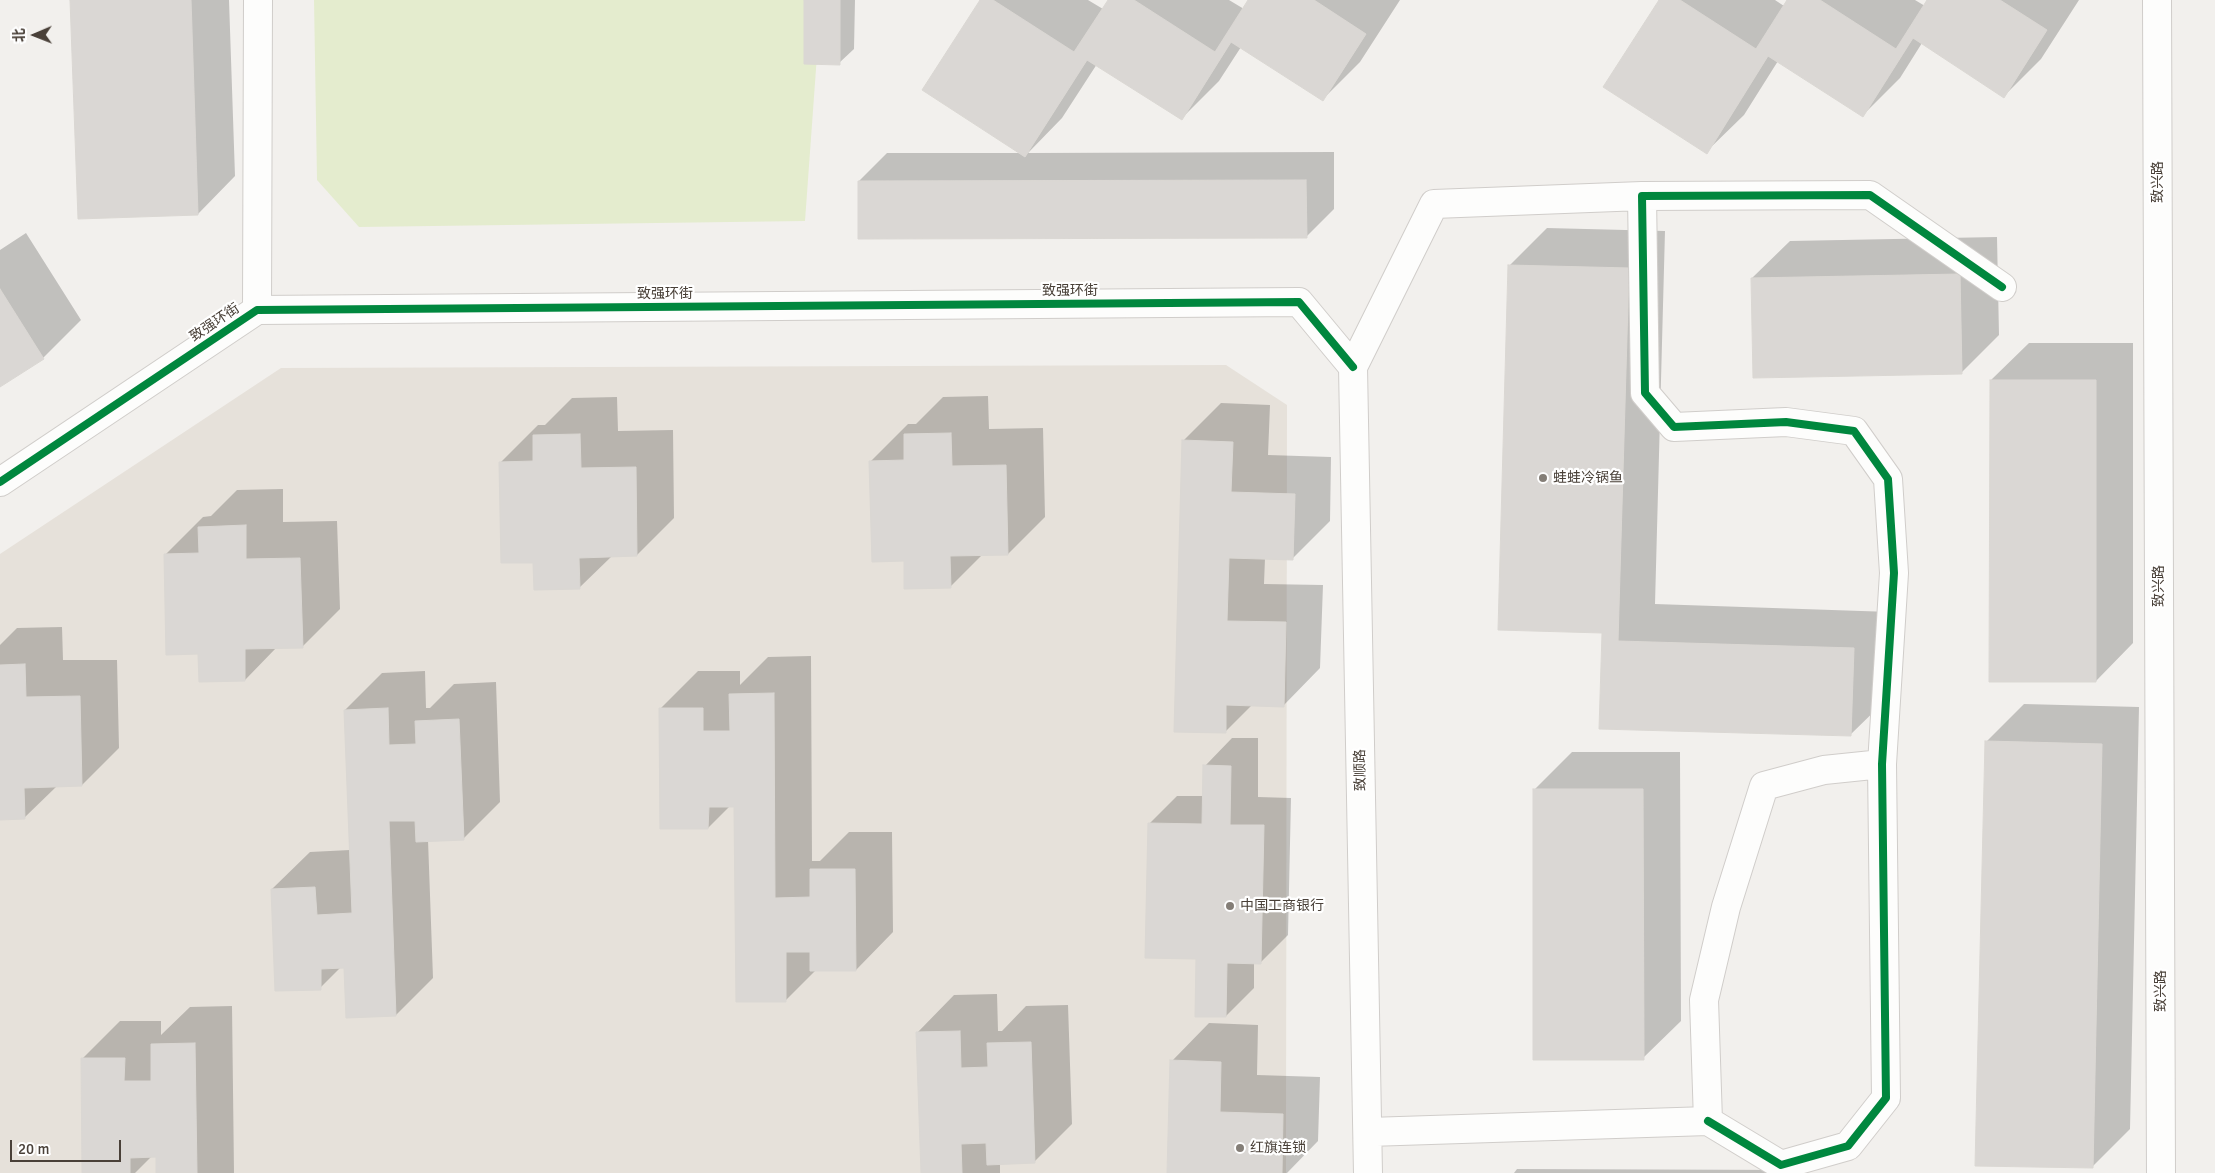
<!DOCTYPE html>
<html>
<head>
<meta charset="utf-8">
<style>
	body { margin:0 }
	#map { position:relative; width:2215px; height:1173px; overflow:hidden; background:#f2f0ed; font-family:Signika,"Noto Sans SC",sans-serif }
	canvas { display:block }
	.north { position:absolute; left:10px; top:10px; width:50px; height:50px; -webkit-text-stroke:4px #fff; paint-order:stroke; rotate:269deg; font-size:14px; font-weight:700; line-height:20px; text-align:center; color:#494038 }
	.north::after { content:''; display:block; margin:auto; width:18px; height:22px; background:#494038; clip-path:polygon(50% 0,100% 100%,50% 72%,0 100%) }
	.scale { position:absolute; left:10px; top:1140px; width:111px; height:22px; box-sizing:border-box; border:2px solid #494038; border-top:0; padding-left:6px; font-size:15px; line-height:18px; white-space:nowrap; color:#494038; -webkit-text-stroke:4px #fff; paint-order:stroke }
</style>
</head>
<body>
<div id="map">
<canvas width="2215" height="1173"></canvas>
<div class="north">北</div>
<div class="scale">20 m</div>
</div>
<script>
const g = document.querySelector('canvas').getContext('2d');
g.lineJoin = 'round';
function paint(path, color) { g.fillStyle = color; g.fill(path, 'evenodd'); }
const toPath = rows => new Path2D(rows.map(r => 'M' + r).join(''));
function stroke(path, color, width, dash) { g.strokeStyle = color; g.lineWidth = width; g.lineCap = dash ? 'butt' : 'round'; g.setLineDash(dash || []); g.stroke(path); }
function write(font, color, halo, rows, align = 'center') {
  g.font = font + ' Signika,"Noto Sans SC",sans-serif'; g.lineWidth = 4.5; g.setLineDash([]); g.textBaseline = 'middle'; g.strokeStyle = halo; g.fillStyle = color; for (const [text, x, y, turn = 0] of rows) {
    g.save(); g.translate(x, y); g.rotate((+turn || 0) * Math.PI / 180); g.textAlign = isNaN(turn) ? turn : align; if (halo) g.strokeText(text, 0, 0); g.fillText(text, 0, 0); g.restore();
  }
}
paint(toPath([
	[1226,365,1287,405,1286,1173,0,1173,0,554,281,368]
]), '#e6e1da');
paint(toPath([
	[314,0,821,0,805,221,359,227,317,180]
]), '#e4ecce');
paint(toPath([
	[71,0,229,0,235,176,198,214],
	[806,0,855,0,854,49,839,63],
	[981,0,1088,0,1103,9,1109,0,1229,0,1244,9,1249,0,1400,0,1360,62,1323,99,1241,47,1219,81,1181,119,1097,64,1062,118,1028,153,1334,152,1334,209,1306,237,859,181,887,153,1021,153],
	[1660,0,1775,0,1784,6,1788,0,1915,0,1925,6,1929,0,2079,0,2041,59,2004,96,1922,43,1900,78,1863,115,1778,61,1744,115,1706,152],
	[1547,228,1665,231,1655,604,1891,612,1888,698,1850,735,1600,728,1603,631,1510,265],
	[26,233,81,320,43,358,0,385,0,250],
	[1997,237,1999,335,1962,372,1752,278,1790,241],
	[2029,343,2133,343,2133,643,2096,681,1991,380],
	[988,396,989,429,1043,428,1045,517,1008,554,983,554,950,587,905,560,871,461,908,424,916,424,943,397],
	[617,397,618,431,673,430,674,518,637,555,612,556,579,588,534,561,500,463,538,425,545,425,572,398],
	[1221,403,1270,405,1268,455,1331,457,1330,521,1292,559,1265,558,1264,584,1323,585,1320,668,1283,706,1252,705,1225,732,1183,441],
	[283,489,283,522,337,521,340,609,302,647,277,647,245,680,199,653,166,554,203,517,211,516,237,490],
	[62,627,63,660,117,660,119,748,82,785,57,786,24,818,0,818,0,645,17,628],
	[811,656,812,861,820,861,849,832,892,832,893,932,856,970,816,970,786,1000,735,806,730,806,708,828,660,709,698,671,740,671,740,685,768,657],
	[425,671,426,708,430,708,454,684,496,682,500,802,463,839,428,840,433,978,396,1015,345,967,341,967,320,988,272,889,310,852,350,850,345,710,382,673],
	[2024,704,2139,707,2130,1129,2092,1167,1986,742],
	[1232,738,1258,738,1258,797,1291,798,1288,935,1260,963,1254,963,1254,988,1226,1016,1197,958,1149,824,1177,796,1204,796,1205,766],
	[1572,752,1680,752,1681,1021,1643,1058,1534,790],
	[997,994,998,1031,1002,1031,1026,1006,1068,1005,1072,1124,1035,1161,1000,1163,1000,1173,913,1173,922,1173,917,1033,954,995],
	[232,1006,234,1173,157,1173,157,1156,152,1156,135,1173,83,1173,82,1059,120,1021,161,1021,161,1035,190,1007],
	[1209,1023,1258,1025,1257,1075,1320,1077,1318,1141,1287,1173,1168,1173,1172,1061],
	[1517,1169,1793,1170,1793,1173,1514,1173]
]), '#0003');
const building = toPath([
	[70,0,191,0,198,215,78,219,70,0],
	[804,0,840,0,840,65,804,64,804,0],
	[980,0,993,0,1074,52,1108,0,1134,0,1215,52,1248,0,1314,0,1366,34,1323,101,1231,42,1182,120,1087,60,1025,157,922,90,980,0],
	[1659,0,1680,0,1756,49,1787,0,1820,0,1896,49,1927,0,2000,0,2047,30,2004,98,1913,38,1863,117,1768,56,1707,154,1603,87,1659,0],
	[1306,180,1307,238,858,239,858,181,1306,180],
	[1508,265,1629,268,1618,641,1854,648,1851,736,1599,729,1602,633,1498,630,1508,265],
	[1960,274,1962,374,1753,378,1751,278,1960,274],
	[0,289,44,359,0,387,0,289],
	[1990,380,2096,380,2096,682,1989,682,1990,380],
	[951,433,952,466,1006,465,1008,555,950,556,951,588,904,589,904,561,872,562,869,461,904,460,904,434,951,433],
	[580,434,581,468,636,467,637,556,579,558,580,589,534,590,533,563,501,563,499,462,533,461,533,435,580,434],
	[1182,440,1233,442,1231,492,1295,494,1293,560,1229,558,1227,621,1286,622,1284,707,1226,705,1226,733,1174,732,1182,440],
	[246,525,246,559,300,558,303,648,245,649,245,681,199,682,198,654,166,655,164,554,199,553,198,527,246,525],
	[25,664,26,697,80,696,82,786,24,788,25,819,0,820,0,665,25,664],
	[774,693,775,898,810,897,810,869,855,869,856,971,810,971,810,952,786,952,786,1002,736,1002,734,807,709,807,708,829,660,829,659,708,703,708,703,731,730,731,729,694,774,693],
	[388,708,389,745,416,744,415,721,459,719,464,840,416,842,415,821,389,821,396,1016,346,1018,344,968,321,969,321,990,275,991,271,889,315,887,317,915,352,913,344,710,388,708],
	[1985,741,2102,744,2093,1168,1975,1166,1985,741],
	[1203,765,1231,766,1230,825,1264,825,1261,964,1227,963,1226,1017,1195,1017,1196,959,1145,958,1148,823,1202,824,1203,765],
	[1533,789,1643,789,1644,1060,1533,1060,1533,789],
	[960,1031,961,1068,988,1067,987,1043,1031,1042,1035,1163,987,1165,986,1143,961,1144,962,1173,921,1173,916,1032,960,1031],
	[195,1043,197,1173,156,1173,156,1157,130,1158,130,1173,82,1173,81,1058,125,1058,124,1081,151,1081,151,1044,195,1043],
	[1170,1060,1221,1062,1220,1112,1283,1114,1282,1173,1167,1173,1170,1060]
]);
paint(building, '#dad7d4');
stroke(building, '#dad7d3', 1);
const minor = toPath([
	[2157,0,2161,1173],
	[257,310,258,0],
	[0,482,257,310,1299,302,1353,367],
	[1708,1121,1781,1165,1848,1146,1886,1098,1882,764,1894,573,1888,479,1854,431,1786,422,1674,427,1645,393,1642,196,1870,195,2002,287],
	[1369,1132,1708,1121,1704,1000,1726,907,1764,786,1824,770,1882,764],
	[1368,1173,1353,367,1434,204,1642,196]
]);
stroke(minor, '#d0cdca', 30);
stroke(minor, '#fdfdfc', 28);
stroke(toPath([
	[0,482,257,310,1299,302,1353,367],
	[1708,1121,1781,1165,1848,1146,1886,1098,1882,764,1894,573,1888,479,1854,431,1786,422,1674,427,1645,393,1642,196,1870,195,2002,287]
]), '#00873e', 8);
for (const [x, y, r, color] of [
	[1543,478,5,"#847e77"],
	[1230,906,5,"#847e77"],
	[1240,1148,5,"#847e77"]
]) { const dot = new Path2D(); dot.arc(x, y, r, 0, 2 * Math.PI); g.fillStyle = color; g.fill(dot); stroke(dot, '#fff', 2); }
write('14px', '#494038', '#fff', [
	["致兴路",2158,182,-90],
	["致强环街",1070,291],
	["致强环街",665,294],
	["致强环街",215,323,-34],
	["致兴路",2159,586,-90],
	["致顺路",1361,770,-91],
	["致兴路",2161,991,-90]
]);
write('14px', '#494038', '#fff', [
	["蛙蛙冷锅鱼",1553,478],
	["中国工商银行",1240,906],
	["红旗连锁",1250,1148]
], 'left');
</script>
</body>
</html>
